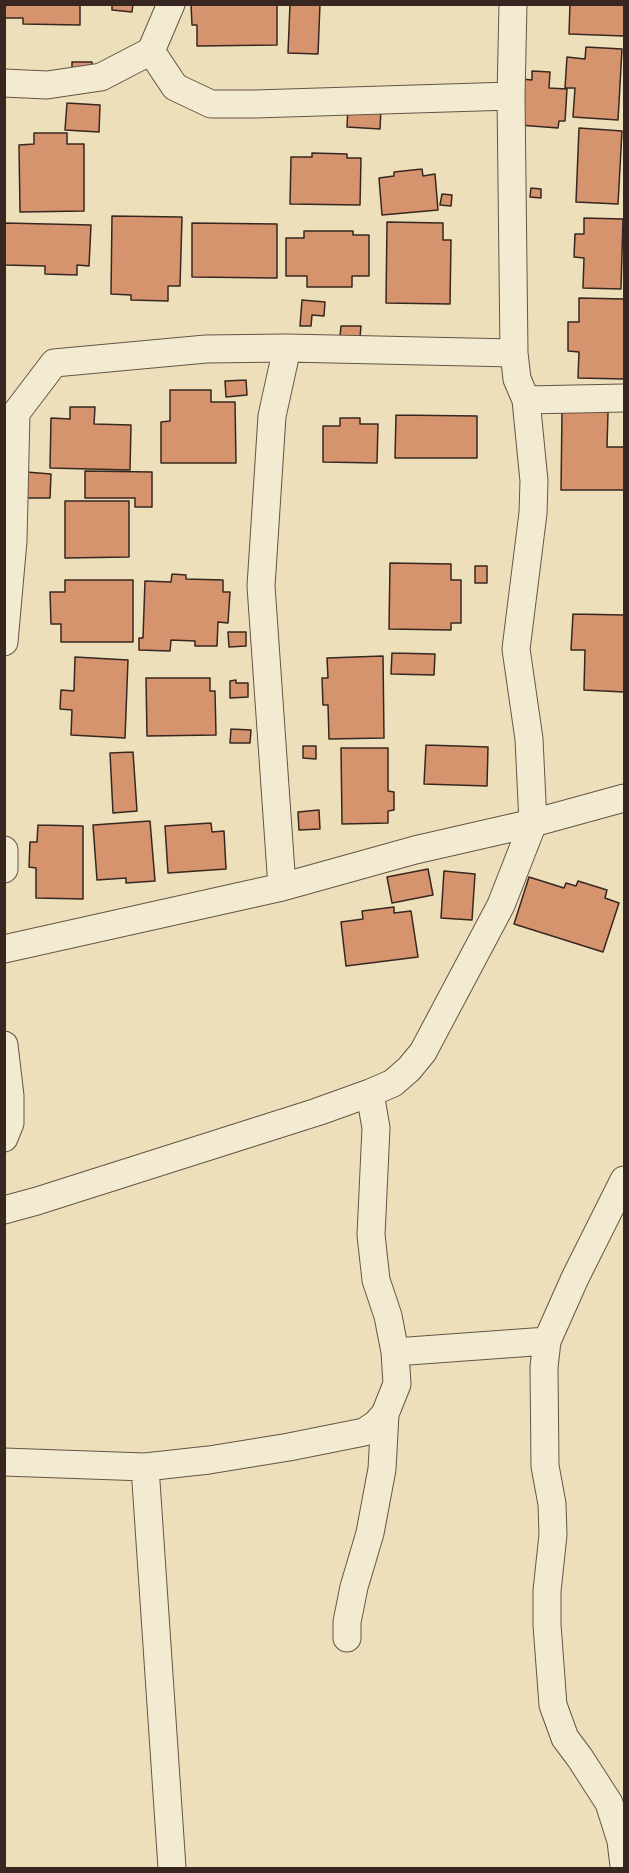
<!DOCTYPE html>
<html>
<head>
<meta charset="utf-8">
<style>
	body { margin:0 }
	#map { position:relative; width:629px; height:1873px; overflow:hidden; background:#ecdfba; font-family:"IM FELL Great Primer",serif }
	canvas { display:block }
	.frame { position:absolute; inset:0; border:6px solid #372720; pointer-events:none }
</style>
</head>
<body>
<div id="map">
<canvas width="629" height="1873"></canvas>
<div class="frame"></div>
</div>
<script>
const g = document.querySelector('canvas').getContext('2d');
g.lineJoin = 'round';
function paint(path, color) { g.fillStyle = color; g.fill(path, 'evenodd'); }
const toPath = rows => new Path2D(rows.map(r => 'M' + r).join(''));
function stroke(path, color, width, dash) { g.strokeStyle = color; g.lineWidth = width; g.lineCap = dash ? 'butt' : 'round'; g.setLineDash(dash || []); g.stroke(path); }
const building = toPath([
	[4,4,80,4,80,25,23,24,23,18,4,18,4,4],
	[112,4,133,4,132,12,112,10,112,4],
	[191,4,277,4,277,45,197,46,197,25,192,25,191,4],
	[290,4,320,4,318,54,288,53,290,4],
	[570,4,624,4,624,36,569,34,570,4],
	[586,47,622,49,618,120,573,117,575,88,565,88,567,57,585,59,586,47],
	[72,62,92,62,92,71,72,71,72,62],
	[532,71,550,72,549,88,567,89,565,121,559,121,558,128,519,125,522,79,532,80,532,71],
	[67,103,100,105,99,132,65,130,67,103],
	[348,107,381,108,380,129,347,127,348,107],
	[579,128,622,131,618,204,576,202,579,128],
	[34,133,67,133,67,144,84,144,84,211,20,212,19,145,34,144,34,133],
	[312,153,347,154,347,158,361,158,360,205,290,204,291,157,312,157,312,153],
	[422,169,423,176,435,174,438,210,382,215,379,178,394,176,394,172,422,169],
	[531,188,541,189,541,198,530,197,531,188],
	[442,194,452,195,451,206,440,205,442,194],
	[112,216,182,217,180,286,168,286,168,301,131,300,131,295,111,294,112,216],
	[584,218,623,219,621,289,583,288,584,258,574,257,575,234,584,234,584,218],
	[387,222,443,223,443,240,451,240,450,304,386,303,387,222],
	[5,223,91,225,89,266,77,265,77,275,45,274,45,266,4,265,5,223],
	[192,223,277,224,277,278,192,277,192,223],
	[304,231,353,231,353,235,369,235,369,276,352,276,352,287,307,287,307,276,286,276,286,238,304,238,304,231],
	[579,298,624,299,624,379,578,378,579,352,568,351,568,322,579,322,579,298],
	[302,300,325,302,324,316,312,315,311,326,300,326,302,300],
	[341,326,361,326,360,337,340,336,341,326],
	[246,380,247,395,226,397,225,381,246,380],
	[170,390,211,390,211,402,235,402,236,463,161,463,161,422,170,421,170,390],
	[70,407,95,407,94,424,131,425,130,470,50,468,51,418,70,419,70,407],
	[562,412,608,412,607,447,624,447,624,490,561,490,562,412],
	[396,415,477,416,477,458,395,458,396,415],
	[340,418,360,418,360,424,378,424,377,463,323,462,323,426,340,426,340,418],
	[85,471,152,472,152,507,135,507,135,498,85,498,85,471],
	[26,472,51,474,50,498,25,498,26,472],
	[65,501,129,501,129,557,65,558,65,501],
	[390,563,451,564,451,580,461,580,461,623,451,623,451,630,389,629,390,563],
	[475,566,487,566,487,583,475,583,475,566],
	[172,574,186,575,186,579,223,580,223,592,230,592,228,623,218,622,217,646,195,646,195,641,171,640,170,651,139,650,139,638,143,638,145,581,171,582,172,574],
	[65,580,133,580,133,642,61,642,61,624,51,624,50,592,65,592,65,580],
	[573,614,624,615,624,692,584,690,585,650,571,650,573,614],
	[228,632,246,632,246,646,229,647,228,632],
	[392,653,435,654,434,675,391,674,392,653],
	[383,656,384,738,329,739,328,705,323,705,322,678,328,678,327,658,383,656],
	[75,657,128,660,125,738,71,735,72,710,60,709,61,690,74,691,75,657],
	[146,678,210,678,210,691,215,691,216,735,147,736,146,678],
	[236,680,236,683,248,683,248,697,230,698,230,681,236,680],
	[231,729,251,730,250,743,230,743,231,729],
	[426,745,488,747,487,786,424,784,426,745],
	[303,746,316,746,316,759,303,758,303,746],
	[341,748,388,748,388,791,394,792,394,810,388,811,388,823,342,824,341,748],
	[133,752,137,811,113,813,110,753,133,752],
	[319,810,320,829,299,830,298,812,319,810],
	[150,821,155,881,126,883,126,878,97,880,93,825,150,821],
	[211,823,212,832,224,831,226,869,168,873,165,826,211,823],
	[38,825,83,826,83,899,36,898,36,868,29,867,30,842,37,842,38,825],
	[428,869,433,895,392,903,387,877,428,869],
	[444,871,475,874,472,920,441,918,444,871],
	[529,877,564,888,566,883,576,886,578,881,607,890,605,898,619,903,603,952,514,924,529,877],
	[394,907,394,913,411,911,418,957,346,966,341,922,363,919,362,911,394,907]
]);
paint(building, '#d6946e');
stroke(building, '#372720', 1.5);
const minor = toPath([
	[513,4,511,96,514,353,517,379,526,400,624,398],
	[151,51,175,87,211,104,255,104,511,96],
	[4,83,47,85,101,77,151,51,171,4],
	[4,642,13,541,16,413,54,363,206,349,287,348,514,353],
	[4,850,4,869],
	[282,887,261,586,272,416,287,348],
	[4,949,282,887,415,850,533,823,624,798],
	[4,1045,10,1096,10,1123,4,1138],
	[624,1180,575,1278,547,1341,544,1367,545,1466,552,1504,553,1535,547,1591,547,1625,553,1705,565,1738,580,1758,609,1803,621,1841,624,1866],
	[4,1210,37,1201,317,1112,370,1093,393,1083,409,1069,423,1052,501,905,533,823,529,739,516,649,533,513,534,481,526,400],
	[395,1352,547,1341],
	[4,1462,145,1467,209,1460,289,1447,364,1432,376,1424,385,1414,397,1384,395,1352,388,1316,376,1280,371,1235,376,1128,370,1093],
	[145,1467,172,1868],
	[347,1638,347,1622,354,1587,370,1533,382,1469,385,1414]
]);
stroke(minor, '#645546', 29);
stroke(minor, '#f3ead2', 27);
</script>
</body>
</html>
